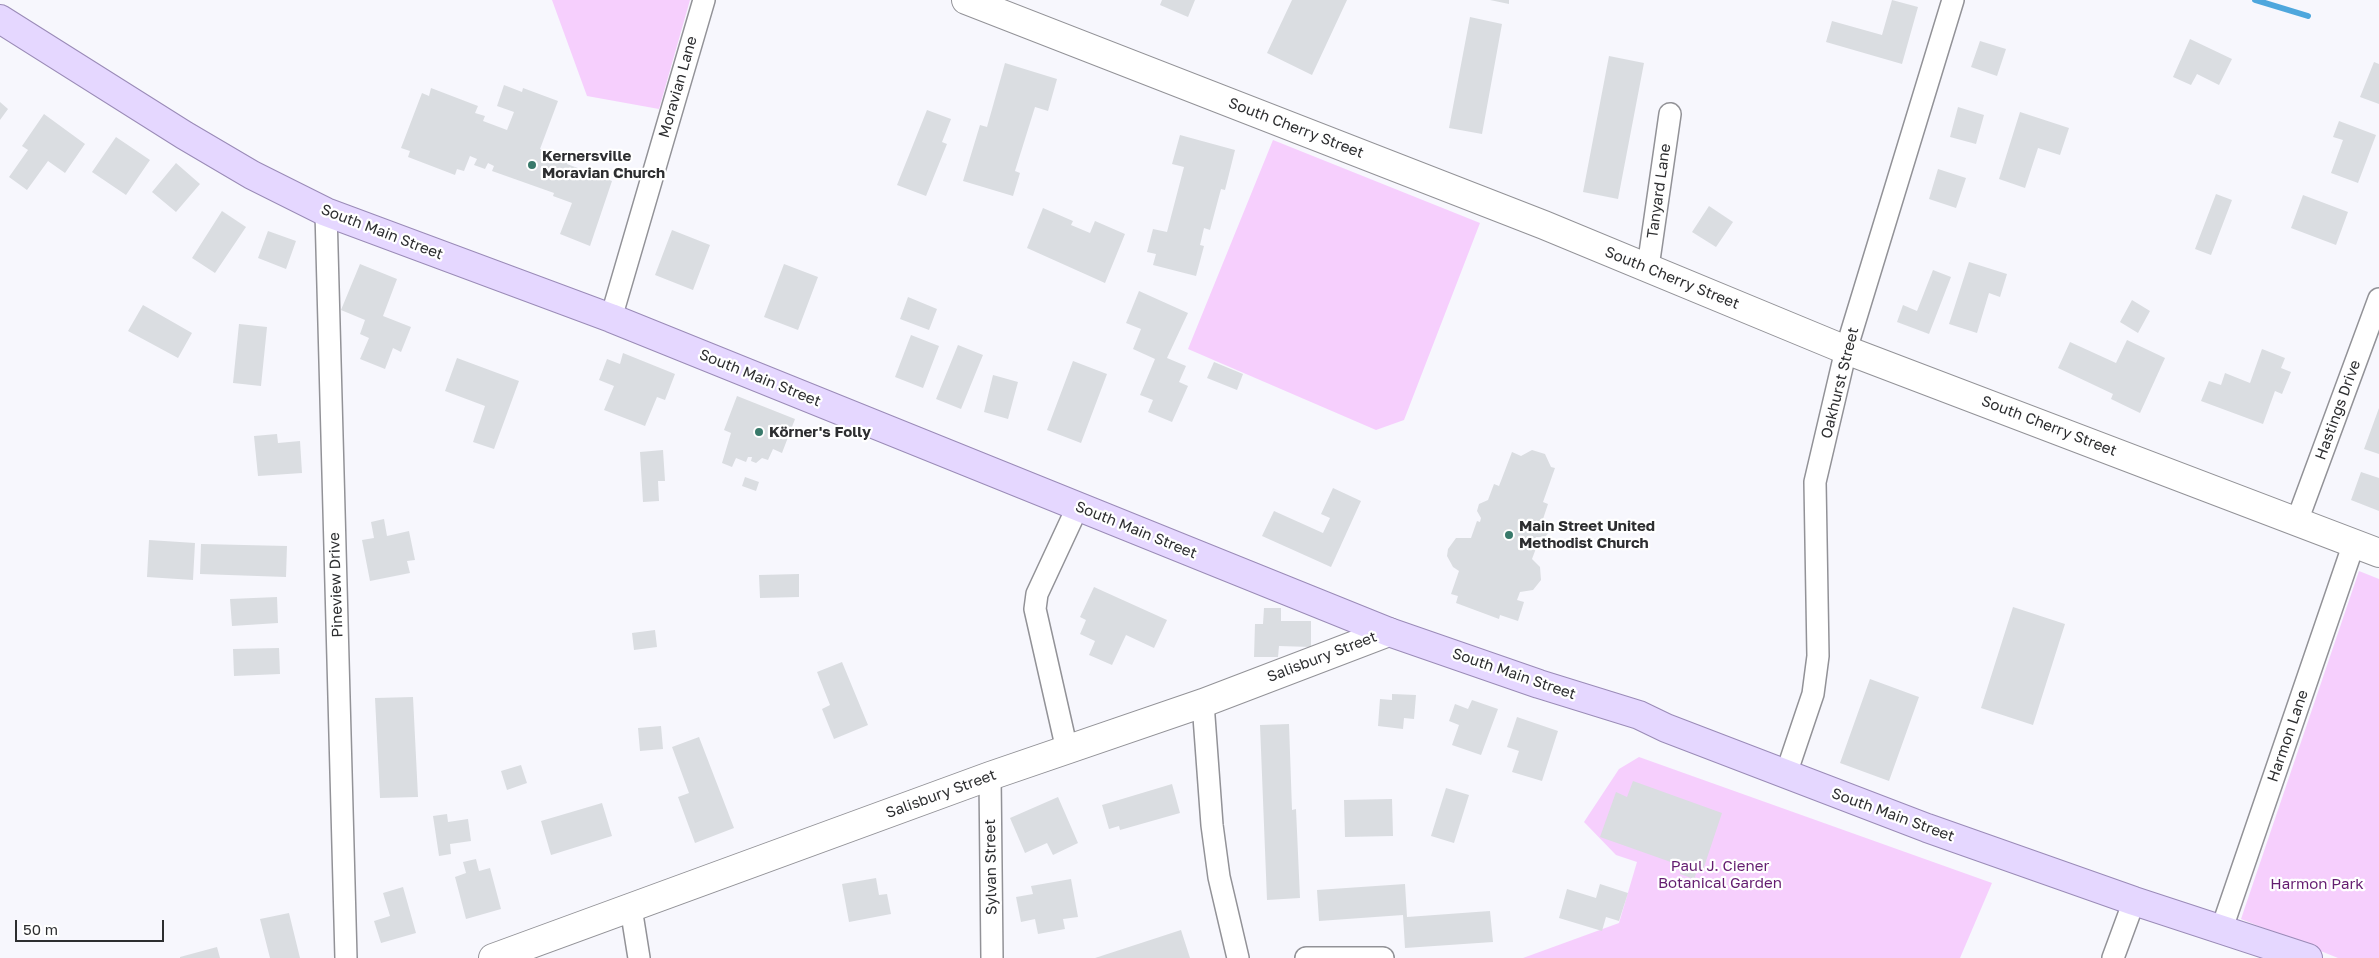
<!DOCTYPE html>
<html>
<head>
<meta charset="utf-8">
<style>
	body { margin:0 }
	#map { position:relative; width:2379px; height:958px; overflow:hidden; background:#f7f7fd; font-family:"Golos Text",sans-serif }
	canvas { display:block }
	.scale { position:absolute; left:15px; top:920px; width:149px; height:22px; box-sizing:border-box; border:2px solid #2d2e30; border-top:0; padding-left:6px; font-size:15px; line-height:18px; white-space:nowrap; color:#2d2e30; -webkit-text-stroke:4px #fff; paint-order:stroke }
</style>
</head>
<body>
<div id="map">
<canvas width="2379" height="958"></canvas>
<div class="scale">50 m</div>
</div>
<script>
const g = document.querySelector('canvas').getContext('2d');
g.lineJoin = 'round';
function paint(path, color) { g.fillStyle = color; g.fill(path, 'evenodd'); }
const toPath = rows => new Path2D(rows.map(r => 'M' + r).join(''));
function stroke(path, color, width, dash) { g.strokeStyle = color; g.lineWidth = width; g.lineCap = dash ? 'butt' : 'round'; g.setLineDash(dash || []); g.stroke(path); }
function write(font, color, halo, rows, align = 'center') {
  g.font = font + ' "Golos Text",sans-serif'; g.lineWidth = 4.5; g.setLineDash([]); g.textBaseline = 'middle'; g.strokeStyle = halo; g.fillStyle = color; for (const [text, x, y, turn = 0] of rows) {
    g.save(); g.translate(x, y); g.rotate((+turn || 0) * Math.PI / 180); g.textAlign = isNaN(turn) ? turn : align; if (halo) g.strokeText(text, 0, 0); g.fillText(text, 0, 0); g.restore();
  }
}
paint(toPath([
	[552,0,690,0,659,109,587,96],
	[1273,140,1480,223,1404,420,1376,430,1188,349],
	[2359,571,2379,579,2379,958,2338,958,2241,919],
	[1639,757,1992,883,1960,958,1523,958,1619,923,1637,862,1616,855,1584,822,1619,769]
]), '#f6cffd');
stroke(toPath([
	[2255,0,2308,16]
]), '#4ea7dd', 6);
paint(toPath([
	[1162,0,1195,0,1188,17,1160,5],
	[1292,0,1347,0,1312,75,1267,53],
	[1490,0,1509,0,1509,4],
	[1892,0,1918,7,1902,64,1826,42,1832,21,1882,35],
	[1470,17,1502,24,1482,134,1449,128],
	[2190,39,2232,59,2219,85,2197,74,2191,85,2173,77],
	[1980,41,2006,49,1997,76,1971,67],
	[1609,56,1644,63,1618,199,1583,192],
	[2374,62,2379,64,2379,104,2360,97],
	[1005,63,1057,79,1048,111,1035,107,1015,171,1020,173,1013,196,963,181,980,125,987,127],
	[504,85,522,92,523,88,558,101,540,149,568,160,567,164,612,181,590,246,560,234,572,203,553,196,554,193,492,171,494,166,488,163,485,169,474,165,477,159,470,156,464,171,457,169,455,175,408,157,410,151,401,148,422,93,429,96,431,88,478,106,475,113,485,116,483,121,507,130,514,112,497,106],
	[0,102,8,109,0,120],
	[1958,107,1984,115,1976,144,1950,137],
	[927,110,951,119,942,142,947,144,926,196,897,185],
	[2020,112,2069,128,2060,155,2038,148,2025,188,1999,179],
	[44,114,85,144,65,173,48,161,27,190,9,177,28,150,22,146],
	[2339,121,2376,135,2358,183,2331,173,2343,140,2333,137],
	[1180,135,1235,150,1225,190,1221,189,1210,230,1204,228,1200,245,1204,246,1196,276,1153,265,1156,254,1147,252,1153,229,1167,232,1184,167,1172,164],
	[116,137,150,160,126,195,92,172],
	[176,163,200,184,176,212,152,192],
	[1938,169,1966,178,1956,208,1929,199],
	[2216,194,2232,200,2211,255,2195,249],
	[2303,195,2348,212,2336,245,2291,228],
	[1709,206,1733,222,1716,247,1692,232],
	[1043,208,1073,221,1071,225,1090,233,1095,221,1125,234,1105,283,1027,248],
	[222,211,246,227,215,273,192,258],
	[672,230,710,245,693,290,655,275],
	[268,231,296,241,286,269,258,258],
	[1969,262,2007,274,2000,297,1989,293,1977,333,1949,324],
	[360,264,397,279,383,316,411,327,401,352,393,348,385,369,360,359,369,338,360,334,365,320,341,310],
	[784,264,818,277,798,330,764,317],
	[1933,270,1951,277,1929,334,1897,322,1903,305,1917,311],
	[1139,291,1188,313,1167,358,1186,366,1179,382,1188,386,1172,422,1148,412,1153,400,1140,395,1155,359,1133,349,1141,329,1126,323],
	[908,297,937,309,929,330,900,319],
	[2132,300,2150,311,2138,333,2120,322],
	[143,305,192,333,178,358,128,331],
	[239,324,267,327,261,386,233,383],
	[911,335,939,346,923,388,895,377],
	[2127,340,2165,358,2140,413,2111,399,2113,394,2058,368,2070,342,2116,363],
	[958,345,983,355,961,409,936,399],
	[2262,349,2285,358,2281,368,2291,372,2282,394,2275,391,2263,424,2201,401,2209,381,2221,385,2225,373,2250,383],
	[623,353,675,374,665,400,657,397,645,426,604,410,614,386,599,380,607,359,620,364],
	[457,358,519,381,494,449,473,442,485,406,445,391],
	[1073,361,1107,374,1081,443,1047,430],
	[1214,362,1243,374,1237,390,1207,378],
	[993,375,1018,382,1008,419,984,412],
	[737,396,795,419,782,453,773,449,768,460,762,458,756,463,751,461,752,457,748,457,746,462,736,458,732,467,722,463,731,433,724,430],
	[2379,408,2379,454,2364,449],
	[277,434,278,443,300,441,302,473,258,476,254,436],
	[663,450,665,481,658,481,659,501,643,502,640,452],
	[1532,450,1545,454,1551,467,1555,468,1543,502,1548,504,1543,519,1549,523,1550,531,1545,537,1536,537,1534,541,1538,543,1532,559,1540,567,1541,580,1533,590,1520,592,1517,600,1524,602,1518,621,1500,615,1499,619,1456,603,1458,596,1451,594,1459,571,1453,567,1447,556,1448,549,1456,538,1471,538,1477,521,1480,522,1481,518,1477,511,1479,504,1488,500,1494,484,1499,486,1512,452,1521,456],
	[2361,472,2379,478,2379,511,2351,500],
	[745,477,759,482,756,491,742,486],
	[1333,488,1361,501,1331,567,1262,536,1274,511,1323,533,1330,518,1321,514],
	[384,519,387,536,409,531,415,560,407,561,410,573,370,581,362,540,374,538,371,522],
	[149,540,195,543,193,580,147,577],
	[201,544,287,546,286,577,200,574],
	[799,574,799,597,760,598,759,575],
	[1094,587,1167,620,1154,648,1126,635,1112,665,1089,655,1095,641,1080,634,1086,620,1080,617],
	[277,597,278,623,232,626,230,599],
	[2013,607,2065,624,2033,725,1981,708],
	[1264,608,1281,608,1281,621,1311,621,1311,647,1279,646,1278,657,1254,657,1255,624,1263,624],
	[655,630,657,647,634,650,632,633],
	[279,648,280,674,234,676,233,649],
	[842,662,868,725,834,739,822,709,830,705,817,672],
	[1870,679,1919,697,1889,781,1840,763],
	[1392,694,1416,695,1414,719,1404,718,1403,729,1378,726,1380,699,1392,700],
	[413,697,418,797,380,798,375,698],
	[1472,700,1498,709,1481,755,1452,745,1459,725,1449,721,1455,704,1468,709],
	[1517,717,1558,731,1542,781,1512,772,1519,751,1507,747],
	[1289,724,1292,810,1296,809,1300,898,1267,900,1260,725],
	[661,726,663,749,640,751,638,728],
	[699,737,734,828,695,843,678,797,689,793,672,747],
	[521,765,527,783,507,790,501,771],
	[1633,781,1722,813,1702,873,1697,871,1694,879,1680,874,1682,866,1600,837,1616,792,1627,797],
	[1172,784,1180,813,1120,830,1119,826,1109,829,1102,805],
	[1446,788,1469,795,1454,843,1431,836],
	[1058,797,1078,843,1053,855,1047,843,1025,853,1010,818],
	[1392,799,1393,836,1345,837,1344,800],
	[602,803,612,836,551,855,541,821],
	[447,814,448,822,468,819,471,841,450,844,451,854,439,856,433,816],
	[476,859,479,871,490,868,501,909,466,919,455,877,466,873,463,862],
	[876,878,879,895,887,894,891,914,849,922,842,884],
	[1071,879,1078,917,1063,919,1065,929,1038,934,1035,919,1021,922,1016,897,1033,894,1031,886],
	[1405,884,1407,917,1490,911,1493,942,1405,948,1403,915,1319,921,1317,890],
	[1600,884,1628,893,1619,921,1606,917,1602,931,1559,918,1567,889,1596,898],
	[403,887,416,933,381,943,374,921,390,916,383,893],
	[289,913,300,958,270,958,260,919],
	[1181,930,1190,958,1095,958],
	[217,947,220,958,180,958,180,957]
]), '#dadde1');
const street = toPath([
	[326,212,346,958],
	[1648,267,1670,114],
	[611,318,704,0],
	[2297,521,2379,299],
	[1203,703,1212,825,1219,877,1238,958],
	[1067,750,1035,609,1037,594,1078,506],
	[1786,774,1813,694,1818,656,1815,482,1846,350,1953,0],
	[990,776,992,958],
	[631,908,639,958],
	[2222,928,2354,543],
	[1306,958,1383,958],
	[2113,958,2134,901]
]);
const secondary = toPath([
	[966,0,1544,225,1846,350,2379,553],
	[493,958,990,776,1203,703,1389,632]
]);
const primary = toPath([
	[0,19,184,135,252,175,326,212,611,318,1389,632,1539,684,1639,715,1666,728,1927,828,2134,901,2308,958]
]);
stroke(street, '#929297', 24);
stroke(secondary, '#929297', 30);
stroke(primary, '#9a8bb7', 30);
stroke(street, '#fff', 21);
stroke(secondary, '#fff', 28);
stroke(primary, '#e5d7ff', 28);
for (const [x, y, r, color] of [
	[532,165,5,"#38796a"],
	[759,432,5,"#38796a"],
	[1509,535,5,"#38796a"]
]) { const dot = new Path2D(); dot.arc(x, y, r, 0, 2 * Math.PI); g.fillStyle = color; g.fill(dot); stroke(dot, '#fff', 2); }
write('15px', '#2d2e30', '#fff', [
	["Moravian Lane",678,87,-74],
	["South Cherry Street",1296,128,21],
	["Tanyard Lane",1659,191,-82],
	["South Main Street",382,232,21],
	["South Cherry Street",1672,278,22],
	["South Main Street",760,378,22],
	["Oakhurst Street",1840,383,-76],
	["Hastings Drive",2338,410,-70],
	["South Cherry Street",2049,426,21],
	["South Main Street",1136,530,22],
	["Pineview Drive",336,585,-92],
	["Salisbury Street",1322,657,-21],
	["South Main Street",1514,674,19],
	["Harmon Lane",2288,736,-71],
	["Salisbury Street",941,794,-20],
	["South Main Street",1893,815,20],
	["Sylvan Street",991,867,-91]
]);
write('bold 15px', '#2d2e30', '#fff', [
	["Kernersville",542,156],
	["Moravian Church",542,173],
	["Körner's Folly",769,432],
	["Main Street United",1519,526],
	["Methodist Church",1519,543]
], 'left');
write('15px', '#641d70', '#fff', [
	["Paul J. Ciener",1720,866],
	["Botanical Garden",1720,883],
	["Harmon Park",2317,884]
]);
</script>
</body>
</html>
